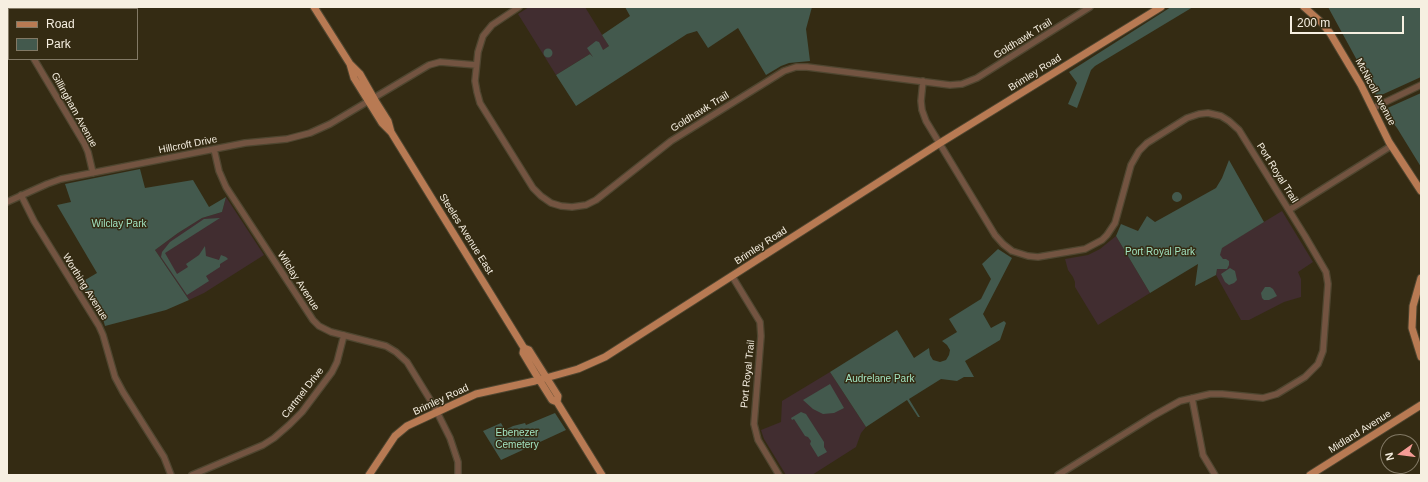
<!DOCTYPE html>
<html>
<head>
<meta charset="utf-8">
<style>
	body { margin:0 }
	#map { position:relative; width:1428px; height:482px; overflow:hidden; background:#342b13; font-family:Arial,sans-serif }
	canvas { display:block }
	.frame { position:absolute; inset:0; border:8px solid #f6efe1; pointer-events:none }
	.legend { position:absolute; left:8px; top:8px; width:130px; height:52px; box-sizing:border-box; background:#342b13; border:1px solid #827965; margin:0; padding:5px 7px; list-style:none; font-size:12px; color:#f6efe1 }
	.legend li { display:flex; align-items:center; gap:8px; height:20px }
	.legend b { width:20px; border:1px solid #827965 }
	.north { position:absolute; left:1380px; top:434px; width:40px; height:40px; box-sizing:border-box; background:#342b13; border:1px solid #827965; border-radius:50%; rotate:256deg; font-size:11px; font-weight:700; line-height:16px; text-align:center; color:#f6efe1 }
	.north::after { content:''; display:block; margin:auto; width:14px; height:18px; background:#f59c96; clip-path:polygon(50% 0,100% 100%,50% 72%,0 100%) }
	.scale { position:absolute; left:1290px; top:16px; width:114px; height:18px; box-sizing:border-box; border:2px solid #f6efe1; border-top:0; padding-left:5px; font-size:12px; line-height:14px; white-space:nowrap; color:#f6efe1; -webkit-text-stroke:3px #342b13; paint-order:stroke }
</style>
</head>
<body>
<div id="map">
<canvas width="1428" height="482"></canvas>
<div class="frame"></div>
<ul class="legend">
<li><b style="height:5px;background:#b87a53"></b>Road</li>
<li><b style="height:11px;background:#43594d"></b>Park</li>
</ul>
<div class="north">N</div>
<div class="scale">200 m</div>
</div>
<script>
const g = document.querySelector('canvas').getContext('2d');
g.lineJoin = 'round';
function paint(path, color) { g.fillStyle = color; g.fill(path, 'evenodd'); }
const toPath = rows => new Path2D(rows.map(r => 'M' + r).join(''));
function stroke(path, color, width, dash) { g.strokeStyle = color; g.lineWidth = width; g.lineCap = dash ? 'butt' : 'round'; g.setLineDash(dash || []); g.stroke(path); }
function write(font, color, halo, rows, align = 'center') {
  g.font = font + ' Arial,sans-serif'; g.lineWidth = 3; g.setLineDash([]); g.textBaseline = 'middle'; g.strokeStyle = halo; g.fillStyle = color; for (const [text, x, y, turn = 0] of rows) {
    g.save(); g.translate(x, y); g.rotate((+turn || 0) * Math.PI / 180); g.textAlign = isNaN(turn) ? turn : align; if (halo) g.strokeText(text, 0, 0); g.fillText(text, 0, 0); g.restore();
  }
}
paint(toPath([
	[529,7,585,7,609,46,593,57,590,54,556,75,518,14],
	[226,197,264,255,204,293,189,300,155,250,178,233,202,218,222,212],
	[1282,211,1313,262,1298,272,1301,279,1301,297,1284,302,1249,320,1241,320,1216,275,1221,248],
	[1116,236,1150,293,1098,325,1075,287,1075,282,1073,277,1068,270,1065,259,1088,255,1100,249],
	[830,372,866,427,861,433,856,447,812,475,786,475,764,439,761,430,781,422,782,401]
]), '#412d30');
paint(toPath([
	[625,7,812,7,806,29,810,61,789,63,781,66,766,75,738,28,708,48,697,31,687,34,576,106,556,75,590,54,593,57,587,48,596,41,599,42,603,50,609,46,602,35,630,16],
	[1171,7,1193,7,1095,66,1091,70,1077,108,1068,104,1077,83,1069,72],
	[1328,7,1421,7,1421,77,1377,97],
	'543.5 53a4.5 4.5 0 1 1 9 0a4.5 4.5 0 1 1-9 0Z',
	[1421,93,1421,167,1397,128,1383,110],
	[1229,160,1264,222,1222,248,1220,255,1223,259,1226,259,1229,261,1229,265,1227,269,1217,269,1216,275,1195,286,1198,264,1150,293,1116,236,1121,224,1138,231,1147,216,1155,222,1216,188,1222,178],
	[140,169,145,188,193,180,209,207,226,197,222,212,202,218,178,233,155,250,189,300,166,310,105,326,103,319,80,283,97,273,57,205,71,202,65,184],
	'1172 197a5 5 0 1 1 10 0a5 5 0 1 1-10 0Z',
	[220,218,165,253,177,274,188,267,186,264,199,255,205,246,206,256,219,260,221,255,226,257,228,259,220,264,220,267,206,276,209,281,187,295,161,257,162,252,170,242,204,219],
	[998,249,1012,258,983,314,991,328,1004,321,1006,323,1000,340,965,361,974,377,964,377,957,381,941,379,909,399,920,417,918,417,907,400,866,427,830,372,897,330,914,358,929,348,930,355,933,360,940,362,946,360,949,355,950,350,947,345,942,341,957,332,949,319,981,299,991,279,982,264],
	[1230,268,1235,271,1237,280,1234,283,1229,285,1225,282,1221,274],
	[1265,287,1270,287,1273,289,1277,296,1269,300,1264,300,1262,298,1261,293],
	[830,384,844,408,834,413,823,414,813,409,803,400],
	[801,412,806,414,824,442,824,447,827,452,818,457,810,444,811,441,808,437,805,436,794,419,792,420,791,418],
	[555,413,566,430,501,460,483,431,501,423,505,430,513,426,525,423,526,425]
]), '#43594d');
const minor = toPath([
	[519,7,492,25,483,36,478,52,475,81,477,92,480,103,533,188,541,196,551,203,561,206,572,207,586,205,596,200,671,141,784,71,796,67,807,67,950,85,962,84,977,78,1090,7],
	[7,11,9,20],
	[34,59,84,143,88,152,93,173],
	[923,81,921,101,922,110,926,121,995,235,1003,244,1012,251,1028,256,1038,257,1085,249,1102,240,1107,235,1115,223,1131,165,1139,151,1147,143,1187,118,1199,114,1208,113,1221,116,1229,121,1239,130,1305,236,1326,272,1328,284,1323,351,1318,364,1305,377,1277,394,1263,398,1222,394,1210,394,1180,401,1153,416,1058,475],
	[1373,108,1421,85],
	[214,149,219,171,226,187,313,320,319,326,331,332,386,346,396,352,407,362,434,406,450,438,458,462,458,475],
	[21,195,34,221,99,326,103,335,115,377,123,392,164,457,171,475],
	[7,202,47,184,61,179,245,143,287,139,310,133,330,124,429,65,440,62,476,65],
	[1289,210,1391,146],
	[732,276,760,322,761,336,754,424,758,440,779,475],
	[1192,398,1203,455,1215,475],
	[192,475,263,445,274,438,289,425,302,412,332,372,337,362,344,335]
]);
const major = toPath([
	[314,7,350,64,360,74,376,102,388,121,391,132],
	[1304,7,1321,22,1330,33,1361,85,1389,142,1421,191],
	[350,64,354,78,382,123,391,132,524,348,529,350,558,396,557,402,602,475],
	[1421,278,1413,306,1412,328,1421,357],
	[524,348,523,353,535,373,552,400,557,402],
	[369,475,395,436,407,426,450,406,476,394,535,381,578,369,605,357,940,143,1161,7],
	[1310,475,1421,405]
]);
stroke(minor, '#4f4630', 8);
stroke(major, '#4f4630', 9);
stroke(minor, '#735441', 5.5);
stroke(major, '#b87a53', 7);
write('10px', '#f6efe1', '#342b13', [
	["Goldhawk Trail",1023,39,-32],
	["Brimley Road",1035,73,-32],
	["McNicoll Avenue",1375,92,62],
	["Gillingham Avenue",74,110,61],
	["Goldhawk Trail",700,112,-32],
	["Hillcroft Drive",188,145,-11],
	["Port Royal Trail",1277,173,58],
	["Steeles Avenue East",466,234,58],
	["Brimley Road",761,246,-33],
	["Wilclay Avenue",298,281,57],
	["Worthing Avenue",85,287,58],
	["Port Royal Trail",748,374,-84],
	["Cartmel Drive",303,393,-52],
	["Brimley Road",441,400,-25],
	["Midland Avenue",1360,432,-32]
]);
write('10px', '#a2e3c1', '#342b13', [
	["Wilclay Park",119,224],
	["Port Royal Park",1160,252],
	["Audrelane Park",880,379],
	["Ebenezer",517,433],
	["Cemetery",517,445]
]);
</script>
</body>
</html>
